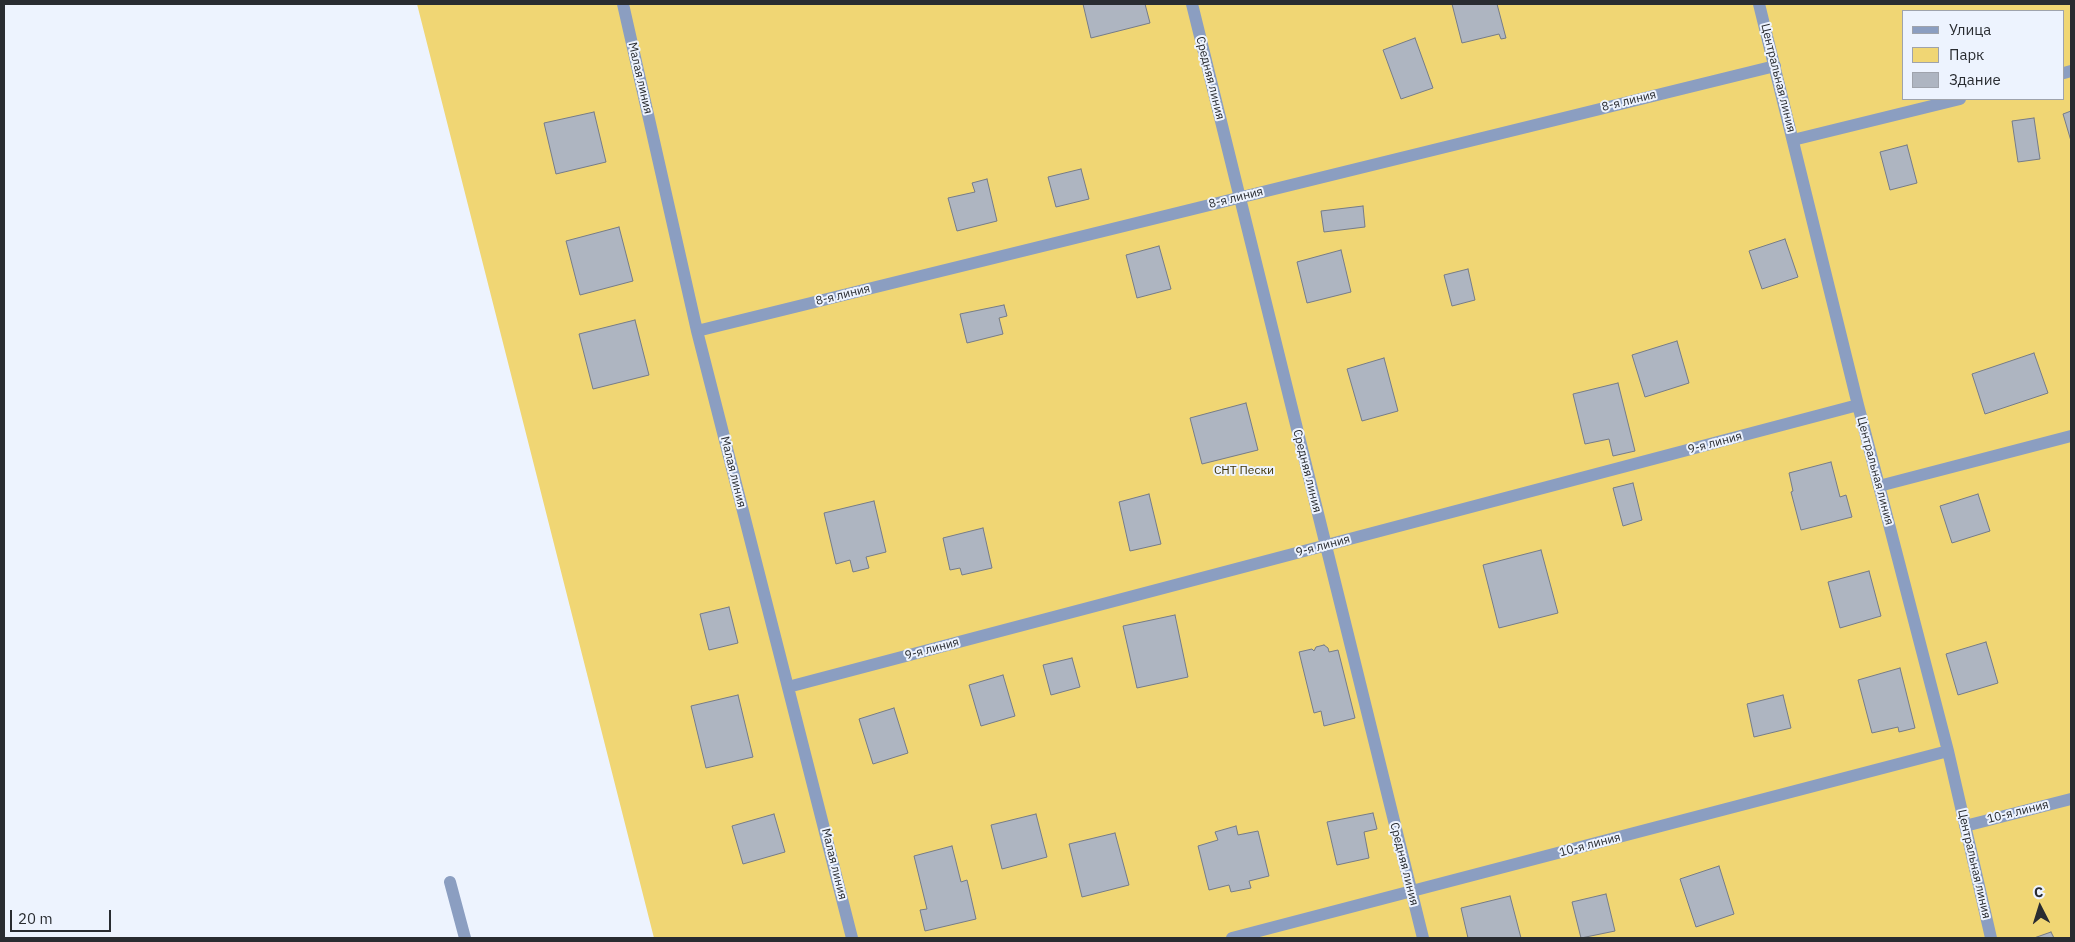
<!DOCTYPE html>
<html>
<head>
<meta charset="utf-8">
<style>
	body { margin:0 }
	#map { position:relative; width:2075px; height:942px; overflow:hidden; background:#edf3fe; font-family:"IBM Plex Sans",sans-serif }
	canvas { display:block }
	.frame { position:absolute; inset:0; border:5px solid #292c31; pointer-events:none }
	.legend { position:absolute; left:1902px; top:10px; width:162px; height:90px; box-sizing:border-box; background:#edf3fe; border:1px solid #9fa3ac; margin:0; padding:6px 9px; list-style:none; font-size:15px; color:#292c31 }
	.legend li { display:flex; align-items:center; gap:10px; height:25px }
	.legend b { width:25px; border:1px solid #9fa3ac }
	.north { position:absolute; left:2015px; top:882px; width:50px; height:50px; -webkit-text-stroke:4px #edf3fe; paint-order:stroke; rotate:355deg; font-size:14px; font-weight:700; line-height:20px; text-align:center; color:#292c31 }
	.north::after { content:''; display:block; margin:auto; width:18px; height:22px; background:#292c31; clip-path:polygon(50% 0,100% 100%,50% 72%,0 100%) }
	.scale { position:absolute; left:10px; top:910px; width:101px; height:22px; box-sizing:border-box; border:2px solid #292c31; border-top:0; padding-left:6px; font-size:15px; line-height:18px; white-space:nowrap; color:#292c31; -webkit-text-stroke:4px #edf3fe; paint-order:stroke }
</style>
</head>
<body>
<div id="map">
<canvas width="2075" height="942"></canvas>
<div class="frame"></div>
<ul class="legend">
<li><b style="height:6px;background:#8b9ec1"></b>Улица</li>
<li><b style="height:14px;background:#f0d674"></b>Парк</li>
<li><b style="height:14px;background:#aeb5c1"></b>Здание</li>
</ul>
<div class="north">С</div>
<div class="scale">20 m</div>
</div>
<script>
const g = document.querySelector('canvas').getContext('2d');
g.lineJoin = 'round';
function paint(path, color) { g.fillStyle = color; g.fill(path, 'evenodd'); }
const toPath = rows => new Path2D(rows.map(r => 'M' + r).join(''));
function stroke(path, color, width, dash) { g.strokeStyle = color; g.lineWidth = width; g.lineCap = dash ? 'butt' : 'round'; g.setLineDash(dash || []); g.stroke(path); }
function write(font, color, halo, rows, align = 'center') {
  g.font = font + ' "IBM Plex Sans",sans-serif'; g.lineWidth = 4; g.setLineDash([]); g.textBaseline = 'middle'; g.strokeStyle = halo; g.fillStyle = color; for (const [text, x, y, turn = 0] of rows) {
    g.save(); g.translate(x, y); g.rotate((+turn || 0) * Math.PI / 180); g.textAlign = isNaN(turn) ? turn : align; if (halo) g.strokeText(text, 0, 0); g.fillText(text, 0, 0); g.restore();
  }
}
paint(toPath([
	[417,4,2071,4,2071,938,654,938],
	[1904,11,2064,11,2064,99,1904,99]
]), '#f0d674');
const building = toPath([
	[1083,4,1145,4,1150,23,1091,38,1083,4],
	[1452,4,1497,4,1506,38,1501,39,1499,34,1462,43,1452,4],
	[1415,38,1433,88,1401,99,1383,50,1415,38],
	[2071,111,2071,141,2063,114,2071,111],
	[594,112,606,162,556,174,544,123,594,112],
	[2034,118,2040,159,2018,162,2012,121,2034,118],
	[1907,145,1917,183,1890,190,1880,152,1907,145],
	[1081,169,1089,199,1056,207,1048,177,1081,169],
	[987,179,997,221,957,231,948,198,975,192,972,183,987,179],
	[1363,206,1365,227,1324,232,1321,211,1363,206],
	[619,227,633,281,580,295,566,241,619,227],
	[1785,239,1798,277,1762,289,1749,251,1785,239],
	[1159,246,1171,289,1137,298,1126,255,1159,246],
	[1341,250,1351,292,1307,303,1297,262,1341,250],
	[1468,269,1475,300,1452,306,1444,275,1468,269],
	[1004,305,1007,316,999,318,1003,334,967,343,960,314,1004,305],
	[635,320,649,375,593,389,579,334,635,320],
	[1677,341,1689,383,1645,397,1632,355,1677,341],
	[2034,353,2048,393,1985,414,1972,374,2034,353],
	[1384,358,1398,411,1362,421,1347,369,1384,358],
	[1618,383,1635,451,1613,456,1609,439,1585,444,1573,394,1618,383],
	[1246,403,1258,450,1202,464,1190,418,1246,403],
	[1831,462,1840,497,1846,495,1852,517,1801,530,1791,492,1793,491,1789,473,1831,462],
	[1633,483,1642,520,1623,526,1613,488,1633,483],
	[1149,494,1161,544,1130,551,1119,502,1149,494],
	[1978,494,1990,531,1952,543,1940,506,1978,494],
	[874,501,886,552,866,557,869,568,853,572,850,560,836,564,824,513,874,501],
	[983,528,992,568,962,575,960,568,950,570,943,538,983,528],
	[1541,550,1558,613,1499,628,1483,565,1541,550],
	[1869,571,1881,616,1840,628,1828,582,1869,571],
	[729,607,738,643,709,650,700,614,729,607],
	[1175,615,1188,677,1137,688,1123,626,1175,615],
	[1986,642,1998,683,1958,695,1946,654,1986,642],
	[1324,645,1328,648,1329,652,1338,650,1355,718,1324,726,1321,711,1314,713,1299,652,1312,649,1314,651,1316,647,1324,645],
	[1072,658,1080,687,1051,695,1043,665,1072,658],
	[1900,668,1915,728,1899,732,1898,727,1872,733,1858,680,1900,668],
	[1003,675,1015,716,981,726,969,685,1003,675],
	[738,695,753,757,706,768,691,706,738,695],
	[1783,695,1791,728,1754,737,1747,704,1783,695],
	[894,708,908,753,873,764,859,719,894,708],
	[1373,813,1377,829,1364,832,1369,858,1337,865,1327,822,1373,813],
	[774,814,785,852,743,864,732,826,774,814],
	[1036,814,1047,857,1002,869,991,825,1036,814],
	[1236,826,1238,835,1258,831,1269,876,1249,881,1251,888,1231,892,1229,885,1209,890,1198,846,1218,840,1215,832,1236,826],
	[1115,833,1129,885,1082,897,1069,844,1115,833],
	[952,846,961,882,967,880,976,919,925,931,920,910,927,909,914,856,952,846],
	[1719,866,1734,914,1696,927,1680,879,1719,866],
	[1606,894,1615,931,1581,938,1572,902,1606,894],
	[1510,896,1521,938,1468,938,1461,908,1510,896],
	[2051,932,2054,938,2034,938,2051,932]
]);
paint(building, '#aeb5c1');
stroke(building, '#767c88', 1);
stroke(toPath([
	[623,4,697,331,852,938],
	[1192,4,1423,938],
	[1759,4,1858,405,1948,751,1991,938],
	[2064,73,2071,71],
	[1793,140,1960,99],
	[697,331,1775,66],
	[1879,486,2071,436],
	[788,687,1858,405],
	[1965,826,2071,799],
	[450,882,465,938],
	[1232,938,1948,751]
]), '#8b9ec1', 12);
write('12px', '#292c31', '#edf3fe', [
	["Малая линия",640,78,77],
	["Средняя линия",1210,78,76],
	["Центральная линия",1778,78,76],
	["8-я линия",1629,101,-14],
	["8-я линия",1236,198,-14],
	["8-я линия",843,295,-14],
	["9-я линия",1715,443,-15],
	["Средняя линия",1307,471,76],
	["Центральная линия",1875,471,75],
	["Малая линия",733,472,76],
	["9-я линия",1323,546,-15],
	["9-я линия",932,649,-15],
	["10-я линия",2018,812,-14],
	["10-я линия",1590,845,-15],
	["Малая линия",834,864,76],
	["Средняя линия",1404,864,76],
	["Центральная линия",1974,864,77]
]);
write('12px', '#3d3205', '#edf3fe', [
	["СНТ Пески",1244,471]
]);
</script>
</body>
</html>
